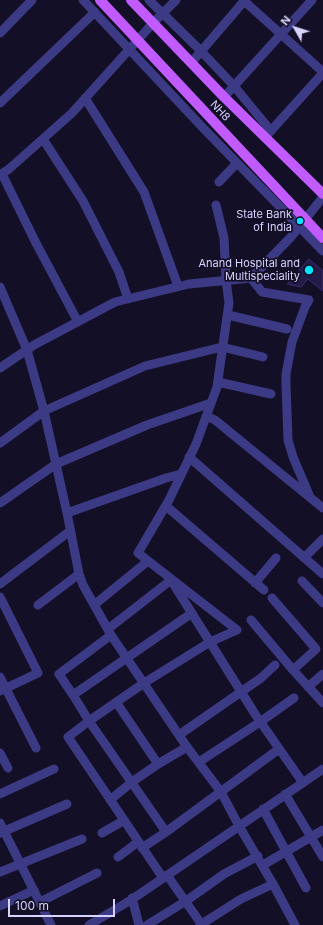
<!DOCTYPE html>
<html>
<head>
<meta charset="utf-8">
<style>
	body { margin:0 }
	#map { position:relative; width:323px; height:925px; overflow:hidden; background:#130f26; font-family:Inter,sans-serif }
	canvas { display:block }
	.north { position:absolute; left:275px; top:8px; width:40px; height:40px; -webkit-text-stroke:3px #130f26; paint-order:stroke; rotate:309deg; font-size:11px; font-weight:700; line-height:16px; text-align:center; color:#d9d4ff }
	.north::after { content:''; display:block; margin:auto; width:14px; height:18px; background:#d9d4ff; clip-path:polygon(50% 0,100% 100%,50% 72%,0 100%) }
	.scale { position:absolute; left:8px; top:899px; width:107px; height:18px; box-sizing:border-box; border:2px solid #d9d4ff; border-top:0; padding-left:5px; font-size:12px; line-height:14px; white-space:nowrap; color:#d9d4ff; -webkit-text-stroke:3px #130f26; paint-order:stroke }
</style>
</head>
<body>
<div id="map">
<canvas width="323" height="925"></canvas>
<div class="north">N</div>
<div class="scale">100 m</div>
</div>
<script>
const g = document.querySelector('canvas').getContext('2d');
g.lineJoin = 'round';
function paint(path, color) { g.fillStyle = color; g.fill(path, 'evenodd'); }
const toPath = rows => new Path2D(rows.map(r => 'M' + r).join(''));
function stroke(path, color, width, dash) { g.strokeStyle = color; g.lineWidth = width; g.lineCap = dash ? 'butt' : 'round'; g.setLineDash(dash || []); g.stroke(path); }
function write(font, color, halo, rows, align = 'center') {
  g.font = font + ' Inter,sans-serif'; g.lineWidth = 3.5; g.setLineDash([]); g.textBaseline = 'middle'; g.strokeStyle = halo; g.fillStyle = color; for (const [text, x, y, turn = 0] of rows) {
    g.save(); g.translate(x, y); g.rotate((+turn || 0) * Math.PI / 180); g.textAlign = isNaN(turn) ? turn : align; if (halo) g.strokeText(text, 0, 0); g.fillText(text, 0, 0); g.restore();
  }
}
const building = toPath([
	[309,259,323,271,323,291,308,279,301,287,287,284,309,259]
]);
paint(building, '#241b47');
stroke(building, '#3b2d73', 1);
stroke(toPath([
	[83,0,204,129,323,251],
	[149,0,201,51,234,86,271,131],
	[243,0,323,72],
	[0,33,32,0],
	[191,63,245,0],
	[224,97,312,0],
	[85,98,144,192,178,286],
	[0,103,95,12],
	[268,134,323,73],
	[43,139,83,201,119,272,128,299],
	[2,174,36,243,78,322],
	[0,175,9,169,72,113,153,23,176,0],
	[219,182,237,163],
	[251,278,262,292,309,300,305,307,292,342,286,374,286,385,288,440,293,457,310,497],
	[0,287,27,350,44,411,67,513,166,478,181,474],
	[228,315,287,329],
	[0,368,34,345,115,302,189,284,251,278,291,237,323,197],
	[218,382,271,394],
	[206,416,215,420,323,508],
	[0,443,44,411,145,366,222,347,263,357],
	[189,457,323,574],
	[0,503,56,464,147,425,211,403],
	[166,506,264,590],
	[67,513,79,574,83,585,111,635,187,747,221,792,239,826,273,884],
	[304,558,323,539],
	[302,581,323,603],
	[255,583,276,558],
	[0,584,70,531],
	[0,597,38,673,0,691],
	[272,598,316,649,293,670],
	[38,605,79,574],
	[94,605,148,561],
	[192,613,73,695,89,721,144,683,210,642,237,630,138,553,169,500,196,444,217,387,229,303,226,280,224,238,216,205],
	[251,620,293,670,323,703],
	[108,629,171,580,255,714,303,783],
	[0,677,36,748],
	[308,687,323,674],
	[73,695,59,674,111,635],
	[116,702,158,764],
	[179,735,261,678,275,665],
	[0,753,8,768],
	[199,762,260,722,294,698],
	[0,794,54,769],
	[285,794,323,857],
	[110,800,132,782,158,764,187,747],
	[263,809,306,888],
	[0,823,51,925],
	[0,833,67,804],
	[102,833,123,821],
	[142,848,166,832],
	[118,857,138,842],
	[263,865,323,830],
	[0,872,82,839],
	[167,875,202,925],
	[163,878,68,737,89,721,166,832,279,749],
	[132,898,139,925],
	[40,902,97,873],
	[0,906,34,890],
	[89,925,131,900,323,769],
	[147,925,186,901,224,874,258,856],
	[200,925,241,899,273,884,295,925]
]), '#3d3a85', 9);
stroke(toPath([
	[100,0,323,238],
	[131,0,224,97,323,194]
]), '#c25bff', 10);
for (const [x, y, r, color] of [
	[300,221,4,"#00e5ff"],
	[309,270,5,"#00e5ff"]
]) { const dot = new Path2D(); dot.arc(x, y, r, 0, 2 * Math.PI); g.fillStyle = color; g.fill(dot); stroke(dot, '#130f26', 1.5); }
write('11px', '#d9d4ff', '#130f26', [
	["NH8",220,111,47]
]);
write('11px', '#d9d4ff', '#130f26', [
	["State Bank",292,215],
	["of India",292,228],
	["Anand Hospital and",300,264],
	["Multispeciality",300,277]
], 'right');
</script>
</body>
</html>
